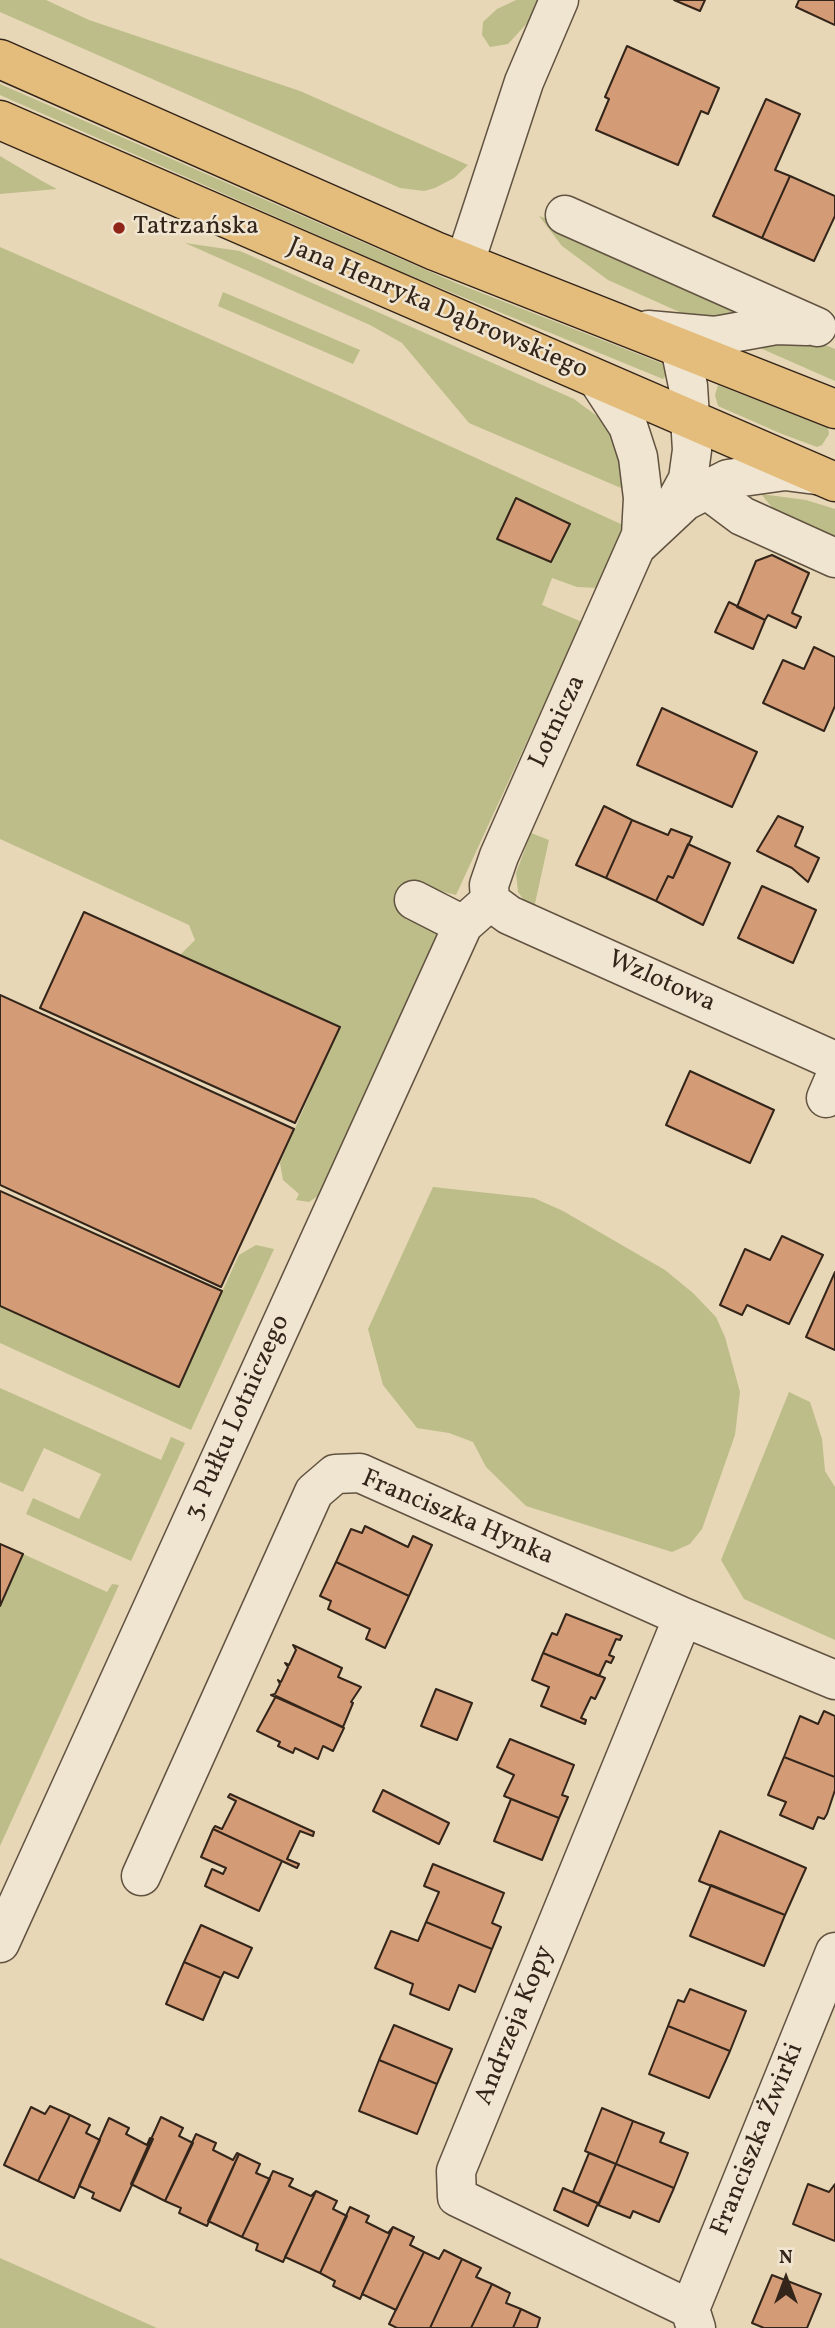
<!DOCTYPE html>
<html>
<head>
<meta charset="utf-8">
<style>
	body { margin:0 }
	#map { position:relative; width:835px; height:2328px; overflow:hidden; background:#e7d7b6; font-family:Vollkorn,serif }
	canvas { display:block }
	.north { position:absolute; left:751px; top:2244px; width:70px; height:70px; -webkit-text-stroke:5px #efe5d0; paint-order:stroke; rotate:0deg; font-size:19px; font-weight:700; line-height:28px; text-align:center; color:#34251a }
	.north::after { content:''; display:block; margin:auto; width:24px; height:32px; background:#34251a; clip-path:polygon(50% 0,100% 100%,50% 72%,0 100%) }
</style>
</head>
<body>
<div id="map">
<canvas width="835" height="2328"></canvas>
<div class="north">N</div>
</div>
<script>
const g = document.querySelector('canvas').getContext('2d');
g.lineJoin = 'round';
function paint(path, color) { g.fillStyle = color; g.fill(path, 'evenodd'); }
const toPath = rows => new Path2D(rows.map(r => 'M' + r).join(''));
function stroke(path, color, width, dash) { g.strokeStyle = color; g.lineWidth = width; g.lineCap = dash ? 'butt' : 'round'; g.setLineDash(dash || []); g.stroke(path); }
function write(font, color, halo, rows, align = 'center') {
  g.font = font + ' Vollkorn,serif'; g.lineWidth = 5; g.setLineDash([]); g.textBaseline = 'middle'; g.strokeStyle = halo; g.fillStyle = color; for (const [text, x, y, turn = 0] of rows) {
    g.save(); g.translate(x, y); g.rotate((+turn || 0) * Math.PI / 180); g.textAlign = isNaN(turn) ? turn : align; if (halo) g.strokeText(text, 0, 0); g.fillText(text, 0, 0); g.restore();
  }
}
paint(toPath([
	[0,0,46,0,89,20,300,91,468,165,454,178,435,188,424,191,400,188,0,12],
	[516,0,539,0,530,20,508,44,490,47,482,35,483,22,497,9],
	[0,84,456,283,666,365,667,374,663,379,399,271,0,95],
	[0,156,42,181,57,189,0,194],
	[539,216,561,224,740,311,724,318,695,319,608,280,562,246],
	[185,243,240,251,574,399,601,419,611,433,618,445,628,491,469,423,402,343,370,325],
	[0,247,340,396,623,525,597,588,577,587,552,578,542,605,582,622,456,895,421,886,414,900,406,920,413,916,442,927,319,1195,309,1202,296,1200,299,1194,283,1180,280,1163,339,1027,180,955,195,940,189,925,0,839],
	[223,292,360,350,353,364,218,306],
	[818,342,835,349,835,381,751,344],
	[718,385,828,428,829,434,822,445,817,447,782,434,718,406,715,395],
	[761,494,806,500,835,509,835,544,784,522],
	[531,833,549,840,534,908,526,903,518,892,516,873],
	[433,1187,534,1198,563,1211,665,1270,693,1293,716,1317,725,1337,740,1392,735,1435,702,1529,690,1544,672,1552,526,1506,486,1467,473,1442,449,1433,417,1428,383,1385,368,1329],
	[256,1245,274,1249,191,1430,0,1343,0,1306,178,1387,239,1255],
	[0,1388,161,1460,171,1437,185,1443,131,1561,26,1514,33,1498,79,1519,101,1474,44,1448,23,1492,0,1482],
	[789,1392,810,1402,822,1439,825,1471,835,1487,835,1640,744,1599,721,1560],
	[23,1554,107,1592,112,1584,119,1585,0,1846,0,1606],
	[0,2258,157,2328,0,2328]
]), '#bcbd89');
const building = toPath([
	[674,0,705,0,700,11,674,0],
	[799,0,835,0,835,25,796,7,799,0],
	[627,46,719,88,708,114,701,111,678,165,596,130,609,99,605,97,627,46],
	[766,99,800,114,775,170,790,176,762,238,713,216,766,99],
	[790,176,835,196,835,216,814,261,762,238,790,176],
	[516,498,570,524,551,562,497,539,516,498],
	[772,555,809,573,792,613,801,617,796,628,768,615,765,620,737,607,756,561,772,555],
	[729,602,765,620,753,649,715,632,729,602],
	[814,647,835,657,835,706,824,731,763,703,783,660,804,669,814,647],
	[662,708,757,752,732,807,637,765,662,708],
	[604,806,632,820,606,878,576,865,604,806],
	[778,816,803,827,795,846,819,858,808,882,792,868,757,851,778,816],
	[632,820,668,835,671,829,692,837,673,878,668,876,656,901,606,878,632,820],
	[688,844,730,863,703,925,656,901,668,876,673,878,688,844],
	[762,886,816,910,793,963,738,938,762,886],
	[84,912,340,1027,295,1123,40,1008,84,912],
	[0,995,294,1129,221,1287,0,1185,0,995],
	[690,1071,774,1110,750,1163,666,1125,690,1071],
	[0,1191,222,1291,179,1387,0,1306,0,1191],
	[782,1236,823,1255,789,1324,747,1305,742,1315,720,1305,745,1249,770,1260,782,1236],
	[835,1272,835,1350,806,1337,835,1272],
	[365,1526,408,1547,413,1536,432,1545,409,1596,336,1562,351,1529,362,1533,365,1526],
	[0,1544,23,1554,0,1606,0,1544],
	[336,1562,409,1596,385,1648,366,1639,370,1629,328,1609,331,1601,320,1596,336,1562],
	[566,1614,622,1636,620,1640,616,1639,609,1655,614,1657,611,1663,606,1661,599,1676,543,1653,552,1633,557,1635,566,1614],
	[293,1645,342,1668,338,1677,361,1687,351,1702,353,1703,343,1727,271,1695,275,1694,280,1684,278,1680,281,1682,288,1667,285,1663,289,1665,296,1650,293,1645],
	[543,1653,605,1678,595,1699,591,1697,581,1718,586,1720,585,1724,541,1706,549,1687,532,1680,543,1653],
	[436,1689,472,1703,457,1740,421,1726,436,1689],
	[276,1696,344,1728,333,1751,323,1746,318,1759,295,1748,293,1753,278,1746,280,1742,257,1731,276,1696],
	[824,1711,835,1716,835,1777,784,1757,800,1716,818,1724,824,1711],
	[510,1739,574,1765,562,1795,568,1797,559,1818,504,1796,514,1775,497,1767,510,1739],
	[784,1757,835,1777,835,1790,827,1814,824,1819,818,1817,813,1829,780,1815,786,1802,768,1795,784,1757],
	[383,1790,449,1823,439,1844,373,1811,383,1790],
	[230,1794,314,1832,313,1836,300,1831,287,1859,299,1864,297,1868,213,1829,215,1826,222,1829,236,1801,228,1797,230,1794],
	[511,1799,559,1818,542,1860,494,1841,511,1799],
	[213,1829,282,1861,259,1911,205,1886,212,1869,223,1874,226,1868,201,1857,213,1829],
	[720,1831,806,1868,785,1915,699,1881,720,1831],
	[433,1864,504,1893,492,1923,501,1927,492,1949,426,1922,439,1892,424,1886,433,1864],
	[711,1885,785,1915,764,1966,690,1936,711,1885],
	[426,1922,492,1949,475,1992,459,1985,449,2010,410,1994,413,1984,375,1968,391,1931,418,1941,426,1922],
	[201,1925,252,1948,238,1978,224,1972,221,1978,184,1962,201,1925],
	[184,1962,221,1978,203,2020,166,2004,184,1962],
	[690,1989,746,2011,730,2051,668,2026,678,2000,684,2002,690,1989],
	[394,2025,452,2049,437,2084,379,2060,394,2025],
	[668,2026,730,2051,709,2098,649,2074,668,2026],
	[379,2060,437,2084,417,2134,359,2111,379,2060],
	[50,2106,70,2115,38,2181,4,2165,31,2107,45,2114,50,2106],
	[602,2108,633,2121,616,2164,585,2151,602,2108],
	[70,2115,90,2125,86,2133,100,2140,74,2198,38,2181,70,2115],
	[161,2117,183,2128,179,2136,193,2143,165,2201,131,2184,161,2117],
	[109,2118,129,2128,126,2134,147,2145,150,2138,153,2139,120,2211,92,2198,94,2193,79,2186,109,2118],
	[633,2121,664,2133,660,2142,688,2153,674,2188,616,2164,633,2121],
	[196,2134,216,2143,213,2150,233,2160,237,2153,239,2154,207,2226,179,2213,181,2208,165,2201,196,2134],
	[589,2153,616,2164,599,2204,573,2192,589,2153],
	[239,2154,260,2164,256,2173,270,2179,242,2237,208,2221,239,2154],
	[616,2164,674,2188,659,2222,633,2211,630,2218,598,2205,616,2164],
	[273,2171,293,2179,289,2186,311,2196,316,2191,283,2262,256,2250,258,2244,242,2237,273,2171],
	[808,2184,829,2192,835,2184,835,2241,793,2224,808,2184],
	[563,2188,598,2203,588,2226,554,2210,563,2188],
	[316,2191,337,2201,333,2209,347,2216,320,2273,285,2257,316,2191],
	[350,2207,369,2216,366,2222,388,2233,393,2227,360,2299,333,2286,335,2281,320,2273,350,2207],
	[393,2227,414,2237,410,2245,424,2252,396,2310,362,2294,393,2227],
	[444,2250,462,2259,430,2328,397,2328,389,2324,424,2252,439,2259,444,2250],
	[462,2259,481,2268,476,2277,492,2284,471,2328,430,2328,462,2259],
	[772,2275,821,2294,807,2328,764,2328,752,2323,772,2275],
	[492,2284,510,2293,506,2303,521,2309,513,2328,471,2328,492,2284],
	[521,2309,540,2318,537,2328,513,2328,521,2309]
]);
paint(building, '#d49c76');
stroke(building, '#34251a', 2);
const minor = toPath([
	[565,215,817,327],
	[465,262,524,82,559,0],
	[648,330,715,336,776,325,807,326],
	[706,489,742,516,835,558],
	[669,514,688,479,692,450,688,386,680,347],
	[638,545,685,501,728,479,785,471,816,475],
	[414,900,463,925],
	[490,901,489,885,499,856,641,535,643,498,638,457,628,426,598,380],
	[490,901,509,915,835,1061],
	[826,1098,835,1077],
	[683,1617,456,2171,457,2197,690,2309],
	[141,1876,314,1492,335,1474,360,1473,683,1617,835,1680],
	[0,1943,463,925,490,901],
	[696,2328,690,2309,835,1952]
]);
const major = toPath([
	[0,59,435,251,835,409],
	[0,120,835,482]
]);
stroke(minor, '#615241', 41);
stroke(major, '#34251a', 41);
stroke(minor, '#efe5d0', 38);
stroke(major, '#e4bc7b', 38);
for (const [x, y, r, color] of [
	[119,228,7,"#8f2418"]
]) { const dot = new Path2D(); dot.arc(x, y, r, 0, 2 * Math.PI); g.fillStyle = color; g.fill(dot); stroke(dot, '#efe5d0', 2.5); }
write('26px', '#34251a', '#efe5d0', [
	["Tatrzańska",133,228]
], 'left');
write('26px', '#34251a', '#efe5d0', [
	["Jana Henryka Dąbrowskiego",437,310,23],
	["Lotnicza",559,722,-65],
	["Wzlotowa",661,983,24],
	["3. Pułku Lotniczego",239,1418,-66],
	["Franciszka Hynka",457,1519,23],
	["Andrzeja Kopy",516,2026,-68],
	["Franciszka Żwirki",759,2140,-68]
]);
</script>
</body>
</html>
